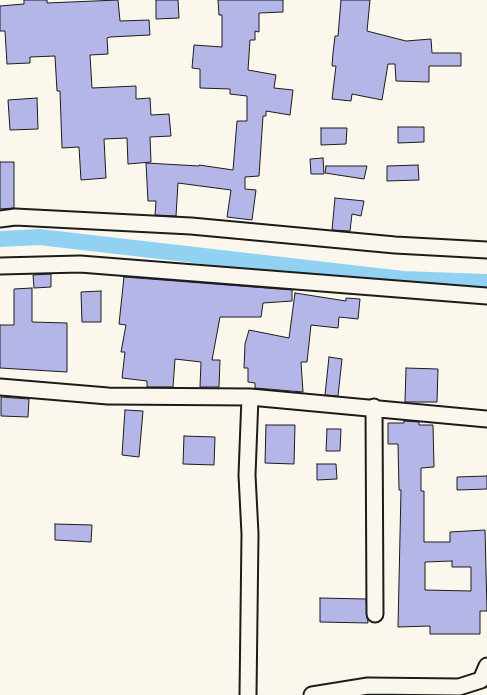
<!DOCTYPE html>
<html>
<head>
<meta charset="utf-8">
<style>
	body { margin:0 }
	canvas { display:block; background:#fbf7ec }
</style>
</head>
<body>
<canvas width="487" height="695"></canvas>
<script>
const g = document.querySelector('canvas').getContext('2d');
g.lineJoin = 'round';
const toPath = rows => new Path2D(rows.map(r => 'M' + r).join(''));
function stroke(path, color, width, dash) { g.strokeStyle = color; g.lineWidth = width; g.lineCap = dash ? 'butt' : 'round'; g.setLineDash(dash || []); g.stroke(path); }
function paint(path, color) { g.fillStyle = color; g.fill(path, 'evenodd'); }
stroke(toPath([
	[0,239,39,237,403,279,487,282]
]), '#91d2f2', 16);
const building = toPath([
	[24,0,47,0,47,3,118,0,120,21,149,20,150,35,110,37,107,38,108,54,90,55,92,88,136,86,136,99,150,98,151,115,169,114,171,136,150,137,151,162,128,164,127,138,104,139,106,178,81,180,79,147,62,148,60,91,57,91,55,56,30,57,30,63,7,64,5,31,0,31,0,6,24,4,24,0],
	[156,0,178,0,179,18,156,19,156,0],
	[218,0,283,0,283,12,259,13,259,32,255,31,255,40,250,40,248,70,276,75,274,88,293,90,290,115,266,111,266,116,263,116,259,176,245,177,245,189,256,190,252,220,227,217,231,190,178,183,176,216,155,215,156,201,148,201,146,163,199,166,199,165,233,170,237,121,247,121,247,96,230,94,230,89,200,88,200,69,192,68,194,45,222,47,222,15,219,15,218,0],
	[341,0,370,0,367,31,406,41,431,39,432,53,461,53,461,66,429,66,429,82,396,81,395,64,388,64,382,100,352,94,351,101,332,99,336,66,332,66,333,53,335,36,338,36,341,0],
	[37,98,38,129,10,130,8,100,37,98],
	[398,127,424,127,424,142,398,143,398,127],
	[321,128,347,128,346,144,321,145,321,128],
	[323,158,324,174,311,174,310,159,323,158],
	[0,162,14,162,14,208,0,209,0,162],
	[418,165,419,180,387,181,387,166,418,165],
	[326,166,367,166,364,179,325,173,326,166],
	[335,198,364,201,361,216,352,214,350,231,332,230,335,198],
	[51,274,51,287,34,288,33,275,51,274],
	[124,277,292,290,292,301,263,303,261,317,220,317,212,360,220,360,219,387,200,387,201,362,175,359,173,387,147,387,147,381,122,378,125,352,121,352,126,325,119,324,124,277],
	[32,288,32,322,67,323,67,372,0,368,0,325,14,325,14,289,32,288],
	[101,291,101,322,82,322,81,292,101,291],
	[295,293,346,301,346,298,360,299,358,319,339,317,338,328,311,325,307,362,301,362,303,392,255,388,255,383,248,382,248,368,244,368,245,344,249,330,289,338,295,293],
	[329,357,342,359,338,396,325,395,329,357],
	[406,368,438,369,437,402,405,402,406,368],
	[1,397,29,399,28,417,1,416,1,397],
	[125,410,143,411,139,457,122,455,125,410],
	[404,421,419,422,419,425,433,425,434,467,421,468,421,491,424,491,424,542,450,542,450,532,485,530,487,611,480,611,480,634,430,634,430,626,398,627,401,490,399,490,398,444,388,444,388,423,404,423,404,421],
	[452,561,452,567,471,567,471,591,425,590,425,562,452,561],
	[266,425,295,425,294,464,265,463,266,425],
	[327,429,341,429,340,451,326,451,327,429],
	[184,436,215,437,214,465,183,464,184,436],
	[317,464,336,464,337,479,317,480,317,464],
	[487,476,487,489,457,490,457,477,487,476],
	[55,524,92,525,91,542,55,540,55,524],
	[320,598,366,599,368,623,320,622,320,598]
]);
paint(building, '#b5b6e8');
stroke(building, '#1c1c1c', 1);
const minor = toPath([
	[0,219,15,217,191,226,395,245,487,250],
	[0,266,80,264,487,296],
	[0,387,108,396,250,397,487,419],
	[374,407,375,614],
	[248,695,250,534,247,475,250,397],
	[312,695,368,686,459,687,481,680,487,666]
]);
stroke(minor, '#1c1c1c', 19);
stroke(minor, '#fbf7ec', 15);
</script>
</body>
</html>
